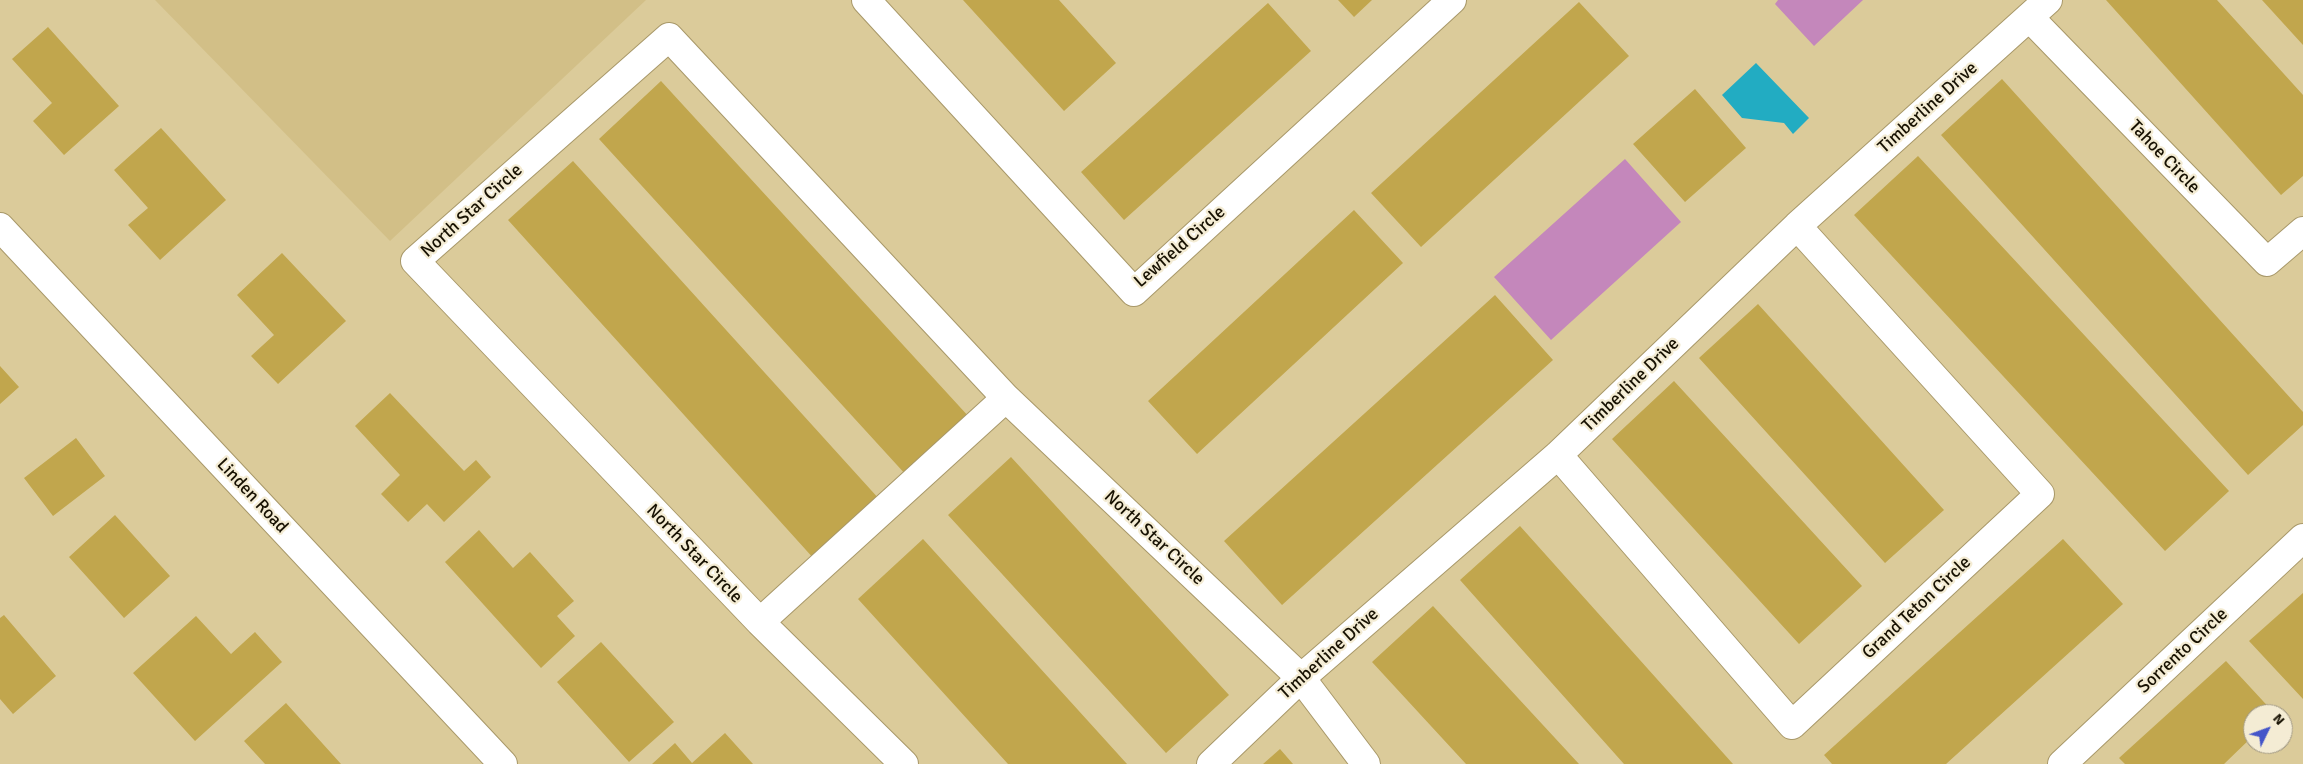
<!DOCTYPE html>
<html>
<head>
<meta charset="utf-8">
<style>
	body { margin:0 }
	#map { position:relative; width:2303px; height:764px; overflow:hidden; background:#dbcb9a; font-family:Signika,sans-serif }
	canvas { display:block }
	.north { position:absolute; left:2243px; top:704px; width:50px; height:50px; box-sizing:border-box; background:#f4ecd4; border:1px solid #9c9480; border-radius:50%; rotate:48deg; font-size:14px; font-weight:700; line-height:20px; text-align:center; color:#171102 }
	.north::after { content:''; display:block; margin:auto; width:18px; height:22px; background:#4455c9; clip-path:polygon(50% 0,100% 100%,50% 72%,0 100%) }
</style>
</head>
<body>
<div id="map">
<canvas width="2303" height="764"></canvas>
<div class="north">N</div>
</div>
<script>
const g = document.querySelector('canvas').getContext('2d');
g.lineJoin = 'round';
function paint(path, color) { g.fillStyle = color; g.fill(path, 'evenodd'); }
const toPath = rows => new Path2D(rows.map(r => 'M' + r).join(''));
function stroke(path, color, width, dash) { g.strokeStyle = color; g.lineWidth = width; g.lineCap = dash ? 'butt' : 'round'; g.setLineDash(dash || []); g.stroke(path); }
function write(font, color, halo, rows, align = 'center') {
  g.font = font + ' Signika,sans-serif'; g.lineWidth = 4.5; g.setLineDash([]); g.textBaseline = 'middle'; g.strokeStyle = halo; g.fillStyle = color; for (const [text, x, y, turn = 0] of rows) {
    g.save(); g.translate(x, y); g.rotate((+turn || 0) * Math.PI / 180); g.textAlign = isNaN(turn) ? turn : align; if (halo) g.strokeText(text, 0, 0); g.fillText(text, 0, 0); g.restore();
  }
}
paint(toPath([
	[155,0,646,0,390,241]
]), '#d2bf87');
paint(toPath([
	[1778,0,1863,0,1814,46,1775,4],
	[1625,159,1681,222,1551,340,1494,277]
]), '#c487bb');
paint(toPath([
	[1756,63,1809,118,1793,134,1784,123,1742,118,1722,95]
]), '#22acc2');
paint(toPath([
	[963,0,1059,0,1116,63,1064,111],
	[1338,0,1372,0,1354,17],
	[2106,0,2217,0,2303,95,2303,176,2281,195],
	[2262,0,2303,0,2303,45],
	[1579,2,1629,56,1421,247,1371,193],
	[1268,3,1311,51,1124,220,1081,172],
	[48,27,119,106,64,155,33,121,52,103,12,59],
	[2002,79,2303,412,2303,425,2248,475,1941,135],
	[661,81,970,418,907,476,599,139],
	[1695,89,1746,148,1685,202,1633,144],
	[161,128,226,200,160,260,128,225,148,208,114,170],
	[1918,156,2229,491,2165,551,1854,215],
	[573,161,880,500,815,560,508,220],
	[1354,210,1403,263,1197,454,1148,401],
	[282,253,346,321,278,384,251,356,274,335,237,295],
	[1495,295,1553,360,1282,605,1224,541],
	[1758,304,1944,510,1885,563,1699,358],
	[0,366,19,387,0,404],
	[1674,381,1862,586,1799,644,1612,439],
	[390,393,464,471,476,460,491,477,444,522,427,504,408,522,381,494,400,475,355,426],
	[76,438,105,476,53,516,24,478],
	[1011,457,1229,695,1166,753,948,515],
	[115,515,170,576,124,618,69,557],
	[1520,526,1733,764,1624,764,1460,580],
	[479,530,513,568,530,552,574,601,557,616,575,636,541,668,445,562],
	[923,539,1127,764,1008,764,858,599],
	[2063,539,2123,604,1946,764,1832,764,1824,755],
	[2303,593,2303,699,2249,641],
	[1433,606,1579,764,1466,764,1372,662],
	[4,615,56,676,13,714,0,699,0,618],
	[196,616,231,654,255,632,282,662,195,741,133,673],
	[601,642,674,722,629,762,557,682],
	[2226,661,2275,714,2253,714,2253,736,2224,764,2125,764,2119,758],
	[286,703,341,764,265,764,244,741],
	[725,733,753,764,652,764,675,743,692,763],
	[1280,749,1293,764,1263,764]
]), '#c1a64d');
const minor = toPath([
	[866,0,1134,292,1452,0],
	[2029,17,2267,262,2303,231],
	[0,227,503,764],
	[1558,455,1792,725,2040,494,1797,226],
	[760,622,1006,398],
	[904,764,760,622,415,261,669,37,1006,398,1301,678,1366,764],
	[1211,764,1301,678,1558,455,1797,226,2048,0],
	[2062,764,2303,538]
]);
stroke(minor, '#a89869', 30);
stroke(minor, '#fff', 28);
write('18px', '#171102', '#f4ecd4', [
	["Timberline Drive",1928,108,-42],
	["Tahoe Circle",2164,157,46],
	["North Star Circle",472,211,-42],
	["Lewfield Circle",1180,247,-41],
	["Timberline Drive",1631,385,-44],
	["Linden Road",252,496,47],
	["North Star Circle",1154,538,43],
	["North Star Circle",694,554,46],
	["Grand Teton Circle",1917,608,-43],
	["Sorrento Circle",2183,651,-43],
	["Timberline Drive",1329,654,-42]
]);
</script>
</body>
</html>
